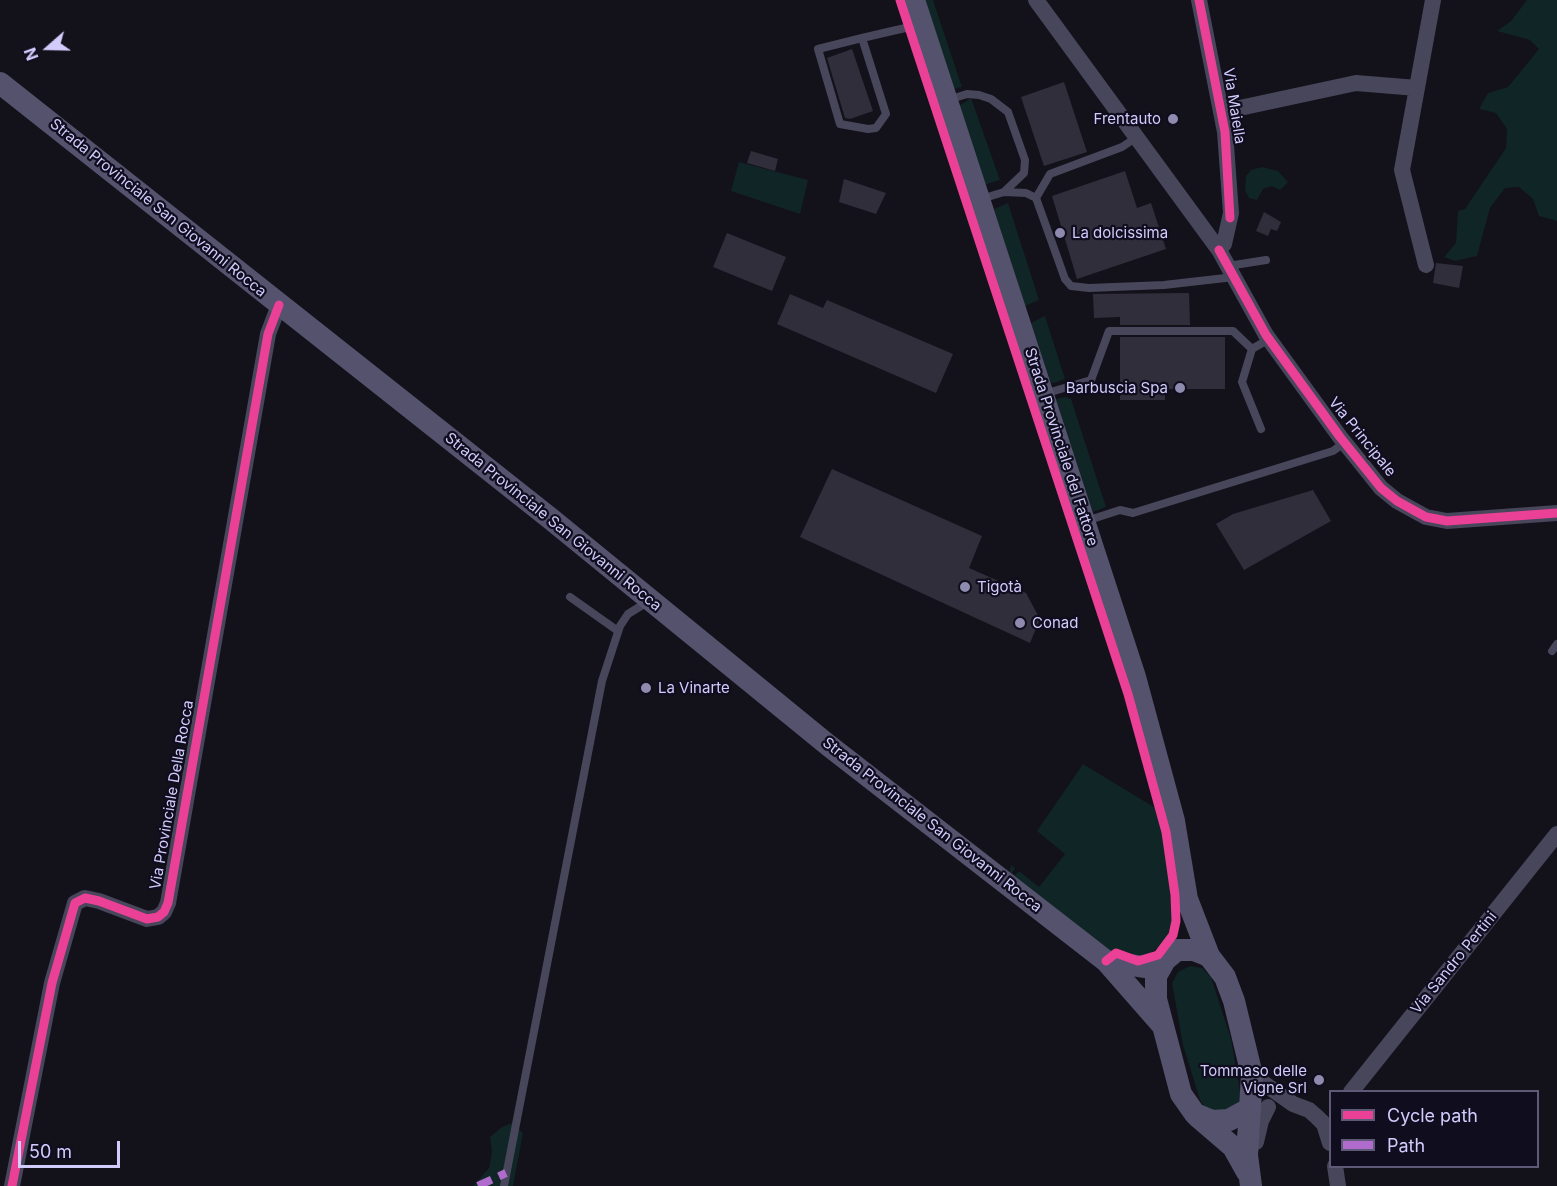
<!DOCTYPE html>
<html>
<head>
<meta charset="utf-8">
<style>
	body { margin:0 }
	#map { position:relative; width:1557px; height:1186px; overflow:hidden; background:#13111a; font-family:Inter,sans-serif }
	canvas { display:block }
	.legend { position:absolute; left:1329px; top:1090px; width:210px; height:78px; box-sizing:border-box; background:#100d1e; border:2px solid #5e5977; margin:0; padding:8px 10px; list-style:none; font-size:18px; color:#d2ccfd }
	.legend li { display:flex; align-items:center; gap:12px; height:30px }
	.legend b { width:30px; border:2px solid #5e5977 }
	.north { position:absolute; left:18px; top:18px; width:60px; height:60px; -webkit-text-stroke:4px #100d1e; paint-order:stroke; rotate:250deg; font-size:16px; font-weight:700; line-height:24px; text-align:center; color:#d2ccfd }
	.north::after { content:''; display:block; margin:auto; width:21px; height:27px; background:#d2ccfd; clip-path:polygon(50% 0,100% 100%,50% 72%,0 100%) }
	.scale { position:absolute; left:18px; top:1141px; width:102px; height:27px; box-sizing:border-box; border:3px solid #d2ccfd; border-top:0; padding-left:8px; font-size:18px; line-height:21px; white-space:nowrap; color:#d2ccfd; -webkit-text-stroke:4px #100d1e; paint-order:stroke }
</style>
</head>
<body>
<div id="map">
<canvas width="1557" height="1186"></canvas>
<ul class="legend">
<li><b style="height:8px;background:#ea4096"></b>Cycle path</li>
<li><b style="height:8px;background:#b06ccc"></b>Path</li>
</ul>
<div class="north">N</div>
<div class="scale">50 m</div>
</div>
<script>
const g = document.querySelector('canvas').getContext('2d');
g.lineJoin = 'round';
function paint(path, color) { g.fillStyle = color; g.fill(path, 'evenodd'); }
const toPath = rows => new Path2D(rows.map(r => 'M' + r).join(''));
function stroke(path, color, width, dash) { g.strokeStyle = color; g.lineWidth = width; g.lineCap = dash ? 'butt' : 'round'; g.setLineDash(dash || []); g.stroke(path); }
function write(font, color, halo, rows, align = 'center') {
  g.font = font + ' Inter,sans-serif'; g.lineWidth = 4.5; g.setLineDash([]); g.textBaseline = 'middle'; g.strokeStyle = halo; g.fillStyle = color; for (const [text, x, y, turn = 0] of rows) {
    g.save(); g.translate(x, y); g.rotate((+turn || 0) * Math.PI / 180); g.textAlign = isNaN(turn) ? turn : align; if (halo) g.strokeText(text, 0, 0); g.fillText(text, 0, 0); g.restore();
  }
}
paint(toPath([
	[924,0,933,0,962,87,953,89],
	[1527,0,1557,0,1557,221,1539,216,1533,199,1519,187,1505,188,1490,208,1477,256,1455,261,1444,257,1456,243,1458,211,1465,209,1506,148,1507,129,1496,113,1479,109,1488,93,1508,87,1539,49,1530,40,1497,31,1511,21],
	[971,98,1000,180,984,185,959,106],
	[739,162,808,180,800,214,731,191],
	[1262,167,1278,171,1288,182,1280,190,1272,186,1263,189,1257,200,1249,198,1245,190,1246,176,1251,170],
	[1008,203,1039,300,1025,306,994,209],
	[1045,316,1065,379,1054,383,1050,382,1031,323],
	[1065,397,1071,399,1106,507,1093,512,1056,399],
	[1083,764,1157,809,1168,860,1173,925,1168,940,1149,954,1139,956,1118,949,1115,954,1009,875,1011,865,1015,868,1012,873,1015,875,1019,871,1039,887,1065,854,1037,831],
	[1190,966,1202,968,1211,977,1231,1039,1240,1091,1239,1102,1226,1113,1205,1108,1200,1100,1183,1045,1172,983,1178,972],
	[512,1123,523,1133,513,1186,473,1186,489,1168,492,1152,490,1137,502,1127]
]), '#102525');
paint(toPath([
	[852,49,873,111,850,119,845,118,827,58],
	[1064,82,1087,152,1044,166,1021,97],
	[751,151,778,159,775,171,747,163],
	[1125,171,1137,208,1151,203,1166,249,1077,279,1052,196],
	[844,179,886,193,876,214,839,202],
	[1264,212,1281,222,1277,231,1271,229,1268,236,1256,231],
	[727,233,786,257,772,291,713,267],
	[1436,263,1463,266,1459,288,1433,283],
	[1189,293,1190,325,1120,325,1120,317,1094,318,1093,294],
	[790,294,823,308,827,300,953,354,936,393,777,324],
	[1120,337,1225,337,1225,389,1165,389,1165,400,1120,400],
	[832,469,982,536,969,568,1026,593,1040,619,1030,643,800,537],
	[1313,490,1331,521,1244,570,1216,524,1233,514]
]), '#312e3c');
stroke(toPath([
	[862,38,886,114,876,128,868,129,840,124,818,49,862,38,892,31,919,25],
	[948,100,967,94,979,95,991,99,1008,112,1025,160,1024,173,1004,192],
	[1036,198,1050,174,1122,147,1137,137],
	[981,199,1004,192,1026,193,1036,198,1065,279,1071,286,1089,288,1164,285,1234,277],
	[1228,266,1266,260],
	[1252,349,1242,382,1261,429],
	[1044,394,1091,380,1109,331,1233,331,1252,349,1269,339],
	[1086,521,1120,510,1133,513,1333,451,1344,443],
	[570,597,618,631],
	[1552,651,1557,644],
	[504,1186,602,681,620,626,628,614,649,601]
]), '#47465b', 8);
stroke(toPath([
	[1036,0,1219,250,1266,335,1340,437,1381,488,1397,501,1426,517,1447,521,1557,513],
	[1199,0,1225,132,1231,213,1224,244,1219,250],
	[1221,112,1356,83,1417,88],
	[1426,265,1402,170,1433,0],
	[1252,1075,1293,1104,1309,1110,1317,1117,1324,1124,1330,1143],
	[1351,1092,1557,834],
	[1256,1142,1261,1121,1268,1107],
	[1335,1166,1338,1186],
	[12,1186,52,983,75,903,85,898,99,901,147,919,158,917,164,912,168,903,268,334,279,305]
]), '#47465b', 16);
stroke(toPath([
	[914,0,1135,677,1174,821,1187,899,1209,956],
	[0,83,551,519,828,745,1106,961,1163,1026],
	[1106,961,1144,967,1165,960],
	[1249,1109,1229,1120,1212,1121,1195,1114,1181,1094,1156,999,1156,976,1165,960,1177,950,1194,950,1209,956,1225,977,1234,1001,1252,1075,1247,1155,1251,1186],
	[1198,1117,1233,1147,1247,1172]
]), '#54526d', 22);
stroke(toPath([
	[478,1186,506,1173]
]), '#b06ccc', 8, [15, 8]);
stroke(toPath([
	[900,0,1128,694,1166,832,1175,895,1176,921,1173,935,1158,955,1138,961,1116,953,1106,961],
	[1199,0,1225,132,1230,218],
	[1219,250,1266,335,1340,437,1381,488,1397,501,1426,517,1447,521,1557,513],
	[12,1186,52,983,75,903,85,898,99,901,147,919,158,917,164,912,168,903,268,334,279,305]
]), '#ea4096', 9);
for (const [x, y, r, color] of [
	[1173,119,6,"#8f8bae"],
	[1060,233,6,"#8f8bae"],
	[1180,388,6,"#8f8bae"],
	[965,587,6,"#8f8bae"],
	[1020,623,6,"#8f8bae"],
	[646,688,6,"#8f8bae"],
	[1319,1080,6,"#8f8bae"]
]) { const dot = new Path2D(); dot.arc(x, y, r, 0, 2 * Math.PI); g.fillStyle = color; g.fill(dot); stroke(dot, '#100d1e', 2); }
write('15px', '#d2ccfd', '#100d1e', [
	["Via Maiella",1234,106,81],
	["Strada Provinciale San Giovanni Rocca",158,208,39],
	["Via Principale",1362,437,51],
	["Strada Provinciale del Fattore",1061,447,72],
	["Strada Provinciale San Giovanni Rocca",553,522,39],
	["Via Provinciale Della Rocca",172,795,-80],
	["Strada Provinciale San Giovanni Rocca",932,825,38],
	["Via Sandro Pertini",1454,963,-51]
]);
write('15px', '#d2ccfd', '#100d1e', [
	["Frentauto",1161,119,"right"],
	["La dolcissima",1072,233],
	["Barbuscia Spa",1168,388,"right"],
	["Tigotà",977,587],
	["Conad",1032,623],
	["La Vinarte",658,688],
	["Tommaso delle",1307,1071,"right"],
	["Vigne Srl",1307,1088,"right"]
], 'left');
</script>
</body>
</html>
